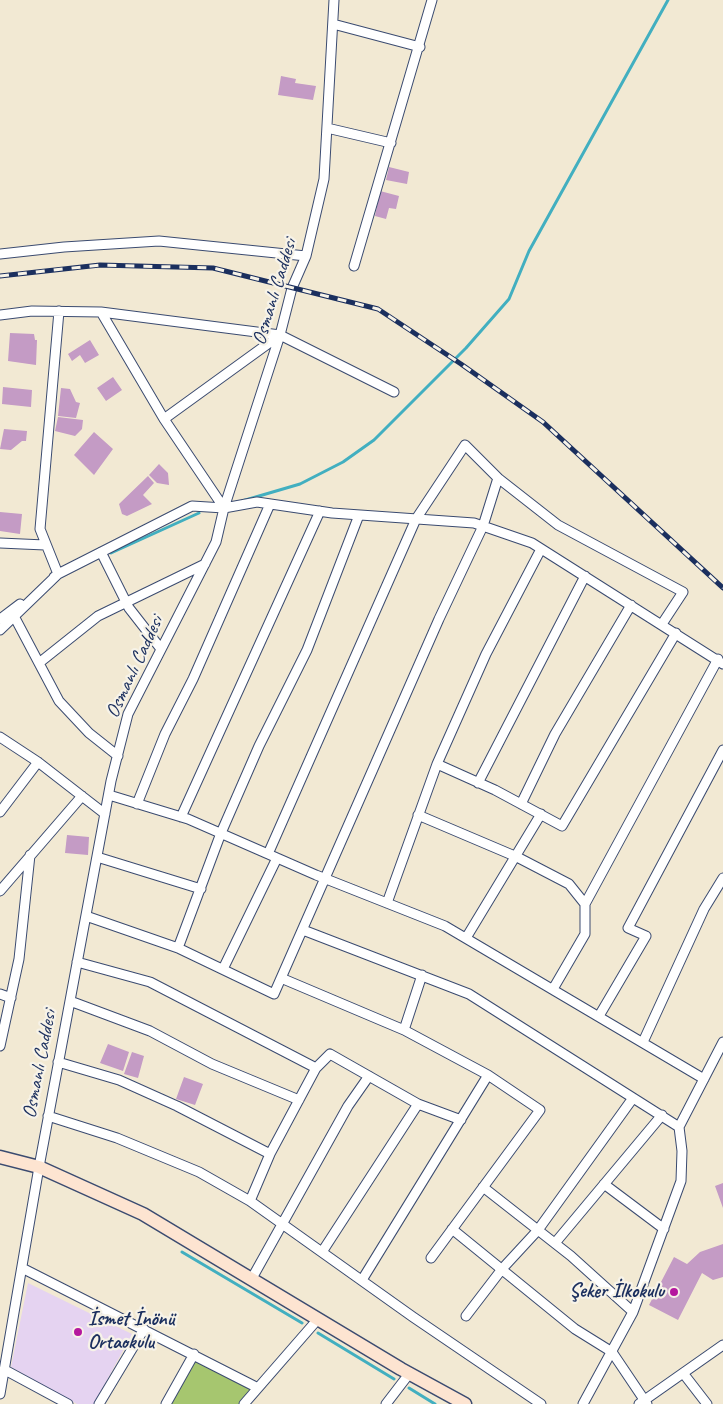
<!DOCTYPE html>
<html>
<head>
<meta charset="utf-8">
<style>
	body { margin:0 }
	canvas { display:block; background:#f2e9d3 }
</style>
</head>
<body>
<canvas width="723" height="1404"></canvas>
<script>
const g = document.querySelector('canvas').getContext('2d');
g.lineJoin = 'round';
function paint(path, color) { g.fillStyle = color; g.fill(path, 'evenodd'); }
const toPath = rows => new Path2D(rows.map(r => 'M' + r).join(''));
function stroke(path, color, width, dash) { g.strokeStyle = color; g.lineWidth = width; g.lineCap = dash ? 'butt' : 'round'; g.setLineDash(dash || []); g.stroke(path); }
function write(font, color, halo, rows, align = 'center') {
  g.font = font + ' Caveat,sans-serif'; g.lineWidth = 4.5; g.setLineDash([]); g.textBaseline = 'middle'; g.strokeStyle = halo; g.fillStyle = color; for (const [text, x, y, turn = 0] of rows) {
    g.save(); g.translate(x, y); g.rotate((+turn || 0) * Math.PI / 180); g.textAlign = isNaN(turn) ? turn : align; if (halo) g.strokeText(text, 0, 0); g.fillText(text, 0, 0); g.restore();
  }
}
paint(toPath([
	[28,1283,132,1334,94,1404,77,1404,11,1367]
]), '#e5d3f1');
paint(toPath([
	[195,1357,258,1388,244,1404,168,1404]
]), '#a6c66f');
stroke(toPath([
	[242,501,300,484,343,462,374,440,466,348,509,299,529,251,668,0],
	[111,553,199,513],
	[182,1252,302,1323],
	[318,1333,394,1379],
	[409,1388,435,1404]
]), '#42afc0', 3);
paint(toPath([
	[281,76,296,79,295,83,316,86,313,100,278,95],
	[389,167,409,172,407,184,386,180],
	[380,191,399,196,396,209,389,208,386,219,375,216],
	[10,333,34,334,35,340,37,340,36,365,8,361],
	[90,340,99,355,85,363,80,355,72,361,68,354],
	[113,377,122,390,106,401,97,388],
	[3,387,32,390,31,407,2,404],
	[61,388,70,389,76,402,80,403,76,418,58,416],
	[58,417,83,420,82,429,75,436,55,431],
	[4,429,27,431,26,441,22,441,11,450,0,449],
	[94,432,113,449,94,475,74,455],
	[159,464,168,473,169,485,157,483,149,475],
	[148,476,154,483,143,495,152,504,127,516,122,514,119,504],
	[0,512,22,514,20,534,0,531],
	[67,835,89,837,88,855,65,853],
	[108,1044,129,1052,123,1071,100,1063],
	[132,1052,144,1056,138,1078,124,1074],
	[184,1077,203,1084,195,1105,176,1099],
	[723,1183,723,1208,715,1186],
	[723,1244,723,1277,713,1280,702,1273,678,1320,649,1305,674,1257,687,1264,700,1252]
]), '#c49bc5');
const street = toPath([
	[333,24,420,47],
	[327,128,391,143],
	[0,254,64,247,159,241,306,256],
	[354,266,432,0],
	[101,312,164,419,224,508],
	[0,315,32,311,101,312,280,335,394,392],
	[164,419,280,335],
	[0,543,45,545],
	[101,552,129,608,161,649],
	[54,577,58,574,40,529,59,311],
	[14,616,59,701,89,733,118,756],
	[0,619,20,604],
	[0,630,58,574,192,506,224,508,257,502,332,513,474,523,532,543,723,664],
	[39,663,98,616,205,564],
	[0,737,38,762,105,814],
	[437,764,495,790,562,826,676,633],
	[478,783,585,576],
	[109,795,188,819,316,875,445,926,704,1079],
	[137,804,165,734,193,679,270,504],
	[521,804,555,734,631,605],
	[0,812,38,762],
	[418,815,517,857,569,884,585,904,585,934,553,989],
	[181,817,320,511],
	[268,854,416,519,465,445,498,478,558,525,683,592,662,624],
	[97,857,201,889],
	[0,891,82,796],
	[387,903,437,764,486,654,541,549],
	[585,904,718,659],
	[86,916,178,948,274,994,439,619,483,526,498,478],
	[303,930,469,994,679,1127],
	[466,938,541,814],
	[178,948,221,833,259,746,307,650,359,515],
	[77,962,150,982,316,1068],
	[223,969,277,858],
	[281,978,404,1030],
	[0,994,11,998],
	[70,1001,150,1031,212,1064,299,1100],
	[599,1016,646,936,628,928,723,750],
	[643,1042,704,909,723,878],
	[0,1046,19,959,30,855],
	[58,1062,119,1080,177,1106,270,1154],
	[48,1116,117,1138,199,1172,250,1201,413,1317,541,1404],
	[604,1184,664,1229],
	[483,1187,571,1256,633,1312],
	[250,1201,270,1154,316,1068,330,1054,418,1104,461,1120],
	[452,1229,575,1329,612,1352,647,1404],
	[555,1243,662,1115],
	[322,1252,418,1104],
	[431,1258,540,1110,488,1075],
	[22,1268,258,1388],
	[251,1280,348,1106,369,1076],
	[362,1280,488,1075,404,1030,422,975],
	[466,1316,502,1269,538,1230,633,1098],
	[5,1370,68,1404],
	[683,1373,707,1404],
	[0,1394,39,1167,111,781,128,714,216,542,224,508,280,335,292,288,306,256,324,179,334,0],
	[99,1404,144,1329],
	[166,1404,194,1354],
	[244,1404,318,1319],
	[386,1404,409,1374],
	[583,1404,633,1312,681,1181,682,1151,679,1127,723,1042],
	[639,1404,723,1345]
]);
const secondary = toPath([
	[0,1157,39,1167,143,1214,401,1369,465,1404]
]);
stroke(street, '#3b4b70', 11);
stroke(secondary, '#3b4b70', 15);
stroke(street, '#fff', 9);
stroke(secondary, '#fde4d1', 12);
const rail = toPath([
	[0,276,100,265,213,268,378,309,461,364,543,422,723,588]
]);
stroke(rail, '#1b2f5e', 5);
stroke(rail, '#f7f3e8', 3, [9]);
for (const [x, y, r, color] of [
	[674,1292,5,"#b5179e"],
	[78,1332,5,"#b5179e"]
]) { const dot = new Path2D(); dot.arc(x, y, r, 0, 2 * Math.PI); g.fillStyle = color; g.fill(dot); stroke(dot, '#f7f3e8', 2); }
write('20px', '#1b2f5e', '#f7f3e8', [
	["Osmanlı Caddesi",275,292,-73],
	["Osmanlı Caddesi",135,667,-65],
	["Osmanlı Caddesi",40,1064,-79]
]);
write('bold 20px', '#1b2f5e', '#f7f3e8', [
	["Şeker İlkokulu",664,1292],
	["İsmet İnönü",88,1320,"left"],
	["Ortaokulu",88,1343,"left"]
], 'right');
</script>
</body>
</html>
